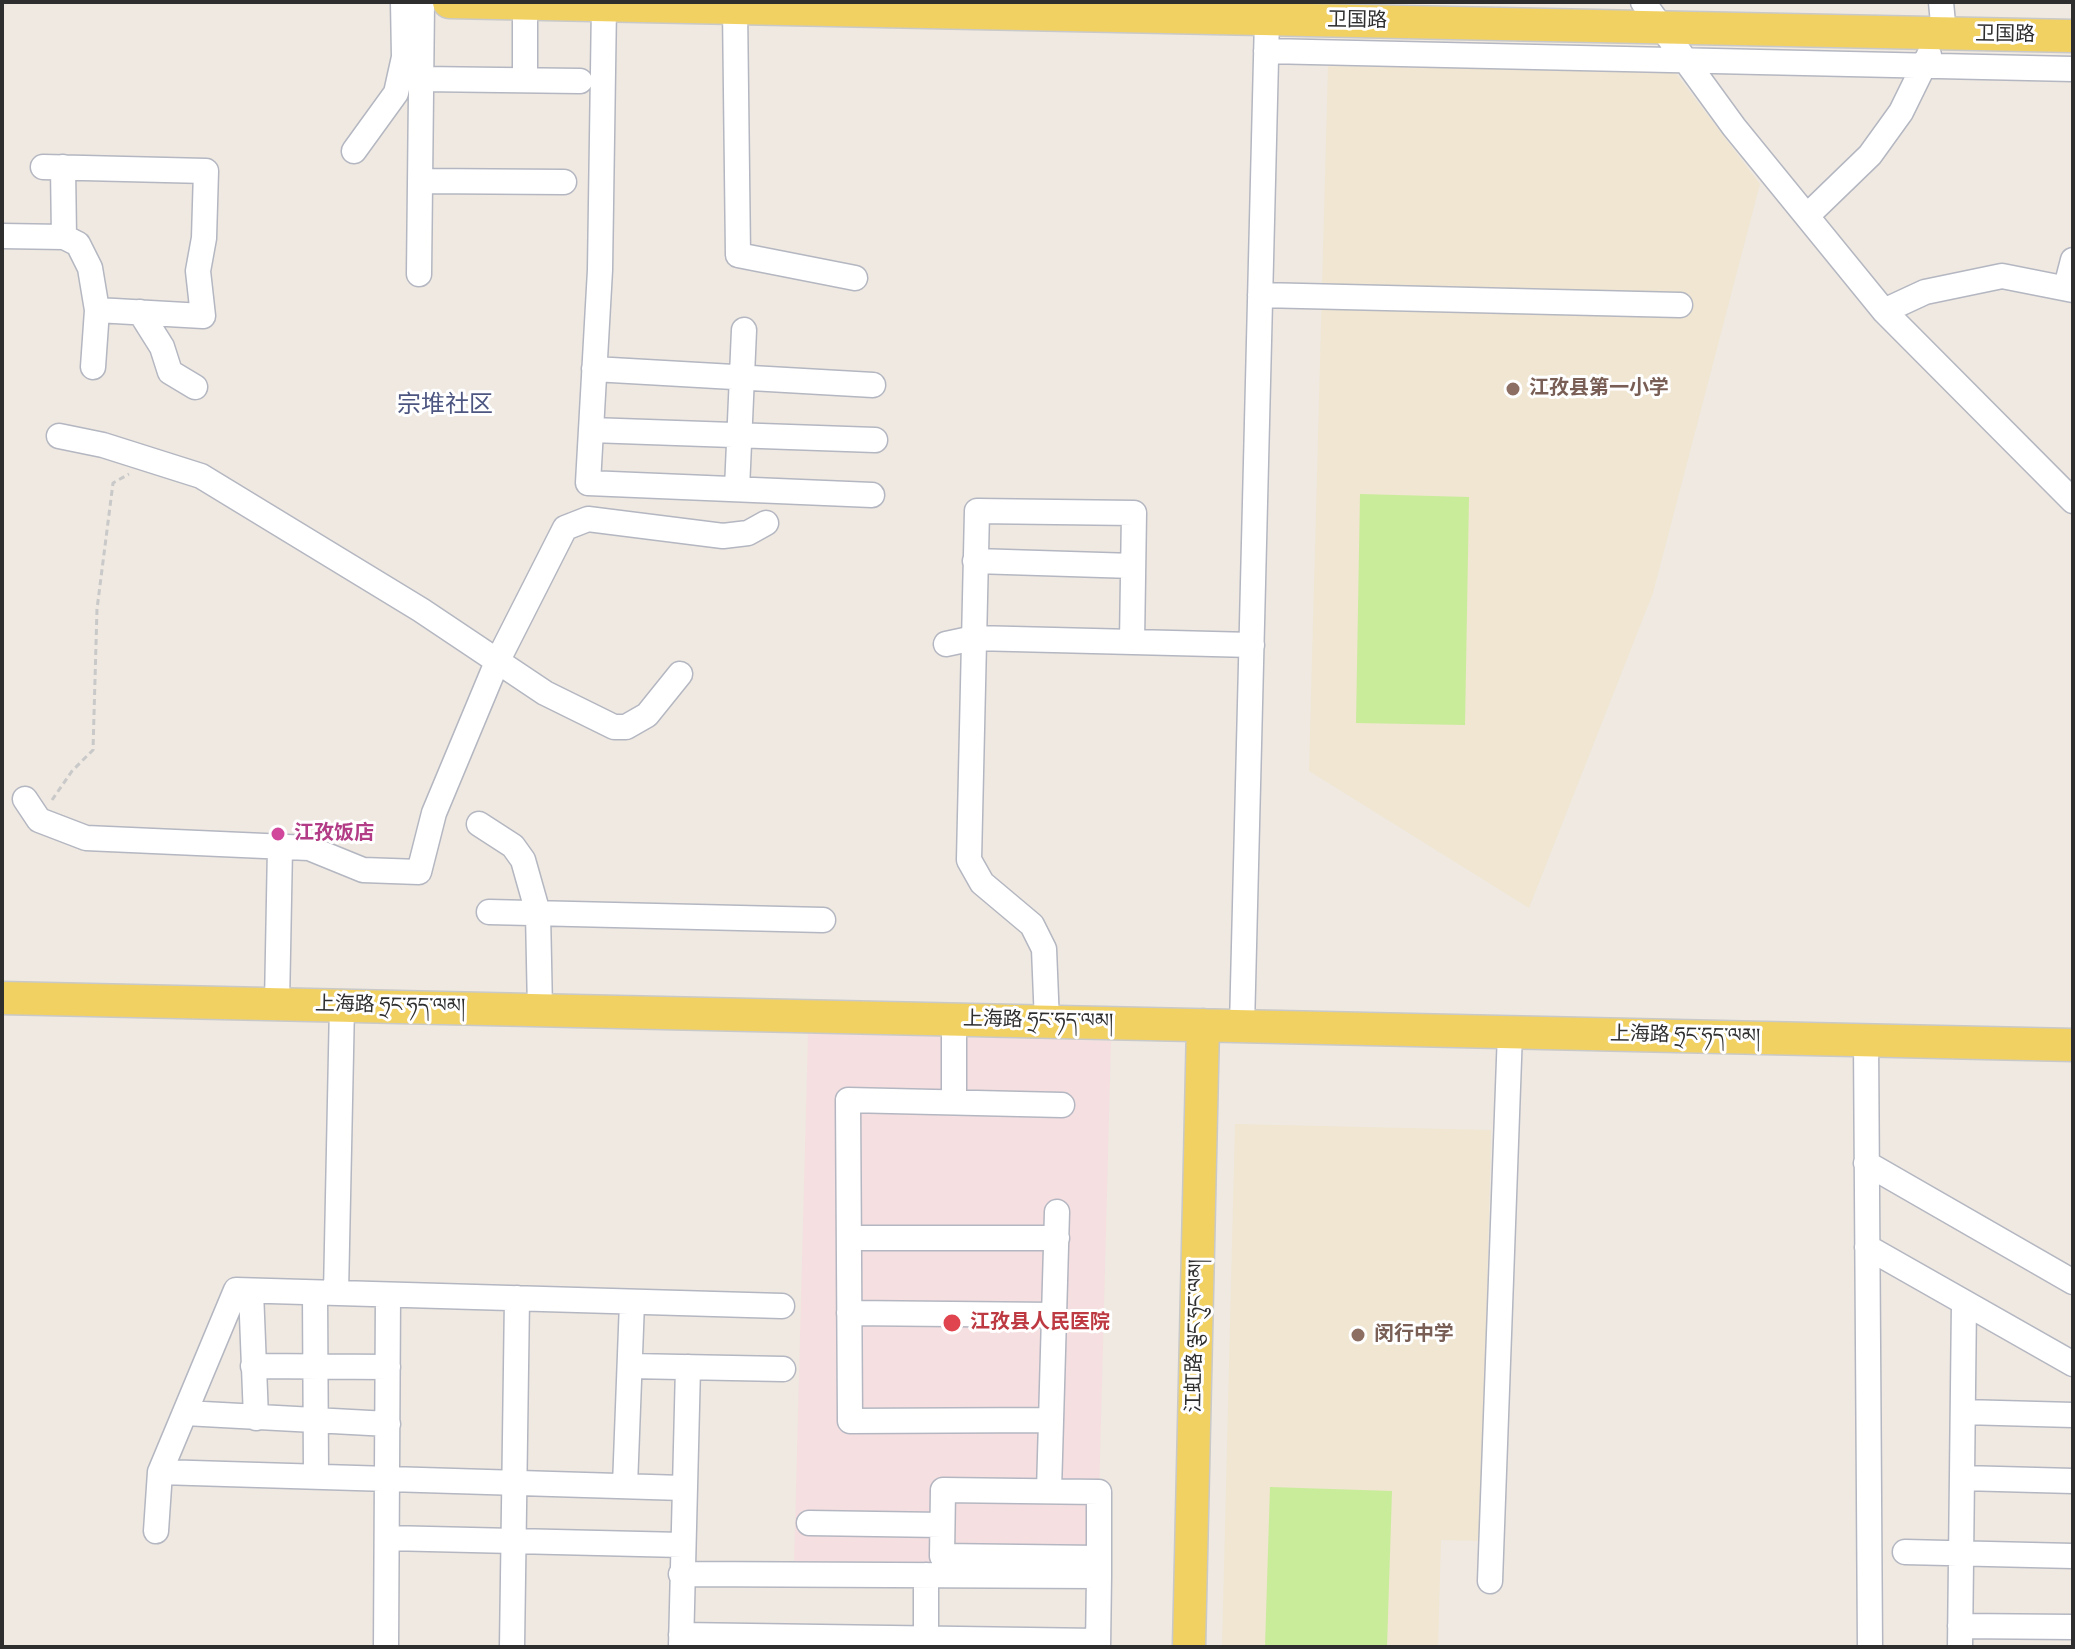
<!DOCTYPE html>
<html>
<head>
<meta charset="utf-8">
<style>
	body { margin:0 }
	#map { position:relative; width:2075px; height:1649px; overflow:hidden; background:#efe9e1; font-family:"Roboto Condensed",sans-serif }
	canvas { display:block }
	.frame { position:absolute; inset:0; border:4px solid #2e2e2e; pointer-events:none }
</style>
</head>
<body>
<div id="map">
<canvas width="2075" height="1649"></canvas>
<div class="frame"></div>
</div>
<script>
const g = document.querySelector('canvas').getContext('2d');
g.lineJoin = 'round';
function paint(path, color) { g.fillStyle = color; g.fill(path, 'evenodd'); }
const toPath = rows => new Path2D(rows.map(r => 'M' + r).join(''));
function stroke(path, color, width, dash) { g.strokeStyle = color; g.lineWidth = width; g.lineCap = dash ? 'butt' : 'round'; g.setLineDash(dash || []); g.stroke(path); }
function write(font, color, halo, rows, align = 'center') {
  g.font = font + ' "Roboto Condensed","Noto Sans SC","Noto Serif Tibetan",sans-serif'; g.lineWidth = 6; g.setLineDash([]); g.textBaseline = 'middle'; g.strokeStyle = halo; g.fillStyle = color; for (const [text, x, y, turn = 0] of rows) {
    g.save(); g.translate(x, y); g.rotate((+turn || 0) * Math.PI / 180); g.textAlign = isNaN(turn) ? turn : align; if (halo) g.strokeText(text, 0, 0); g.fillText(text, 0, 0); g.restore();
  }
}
paint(toPath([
	[1328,66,1674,71,1760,184,1653,593,1529,908,1309,771],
	[1235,1124,1491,1130,1481,1541,1441,1540,1438,1647,1222,1647]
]), '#f0e6d1');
paint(toPath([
	[808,1033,1111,1041,1097,1572,794,1564]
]), '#f5dfe0');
paint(toPath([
	[1360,494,1469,497,1465,725,1356,723],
	[1270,1487,1392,1491,1387,1647,1265,1647]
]), '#c9ec9a');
const minor = toPath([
	[525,2,525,80],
	[1643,2,1734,127,1884,311,2073,501],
	[1941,2,1944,34],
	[604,5,600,270,588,483,872,495],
	[735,8,738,255,855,278],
	[1266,51,2073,69],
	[421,79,580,81],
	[354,151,396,93,404,57,403,2],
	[43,167,206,171,204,238,198,271,203,316,97,310],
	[63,167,64,237],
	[420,181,564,182],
	[1807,216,1870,155,1901,112,1929,55],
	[2,236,64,237,78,244,90,268,97,310,93,367],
	[419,274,422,2],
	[2066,287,2073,260],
	[1260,295,1680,305],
	[1884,311,1925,292,2002,276,2073,290],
	[140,312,162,347,170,372,195,387],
	[594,369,873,385],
	[591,430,875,440],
	[59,436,103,445,201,476,421,610,545,693,614,727,626,727,647,715,680,674],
	[737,489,744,330],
	[975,561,1133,566],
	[946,644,974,638,1252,645],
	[25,799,39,820,86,838,309,848,363,870,419,872,434,813,497,662,565,528,588,519,723,536,748,533,766,523],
	[479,824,513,846,523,860,538,913,540,1010],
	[489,912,823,920],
	[277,1004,280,847],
	[1047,1022,1044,949,1032,925,982,883,969,860,977,511,1134,513,1132,642],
	[1242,1027,1267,19],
	[1866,1040,1870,1647],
	[954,1102,954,1019],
	[1866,1163,2073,1282],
	[849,1238,1057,1238],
	[1867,1247,2073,1364],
	[251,1291,256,1418],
	[315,1293,316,1474],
	[336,1293,342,1005],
	[849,1313,1054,1315],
	[253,1366,388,1367],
	[630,1366,783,1369],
	[1963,1412,2073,1415],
	[185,1413,388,1424],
	[1051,1420,850,1421,848,1100,1062,1105],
	[160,1472,683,1488],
	[1962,1478,2073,1481],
	[625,1486,632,1302],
	[1049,1491,1057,1212],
	[809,1523,942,1525],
	[156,1531,160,1472,236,1290,782,1306],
	[387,1538,682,1545],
	[1905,1552,2073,1556],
	[1098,1558,942,1556,943,1490,1099,1492,1099,1576],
	[681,1574,1099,1576,1098,1647],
	[926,1575,926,1647],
	[1490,1581,1510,1032],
	[1960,1626,2073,1627],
	[681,1635,1098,1641],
	[386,1647,388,1295],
	[512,1647,517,1298],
	[681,1647,688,1367],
	[1960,1647,1964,1302]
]);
const major = toPath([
	[449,2,2073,36],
	[2,998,2073,1045],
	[1189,1647,1203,1025]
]);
stroke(minor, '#b4b7c1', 27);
stroke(major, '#c9c9c9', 35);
stroke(toPath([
	[52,800,72,771,93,750,97,609,113,483,129,474]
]), '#c9c9c9', 3, [6, 4]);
stroke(minor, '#fff', 24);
stroke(major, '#f2d163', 32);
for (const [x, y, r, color] of [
	[1513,389,8,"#8d6e63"],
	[278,834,8,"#d1479c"],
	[952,1323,10,"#e0444e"],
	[1358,1335,8,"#8d6e63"]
]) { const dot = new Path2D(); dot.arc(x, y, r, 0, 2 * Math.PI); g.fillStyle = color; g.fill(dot); stroke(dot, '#fff', 3); }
write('20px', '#2e2e2e', '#fff', [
	["卫国路",1357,21,1],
	["卫国路",2005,35,1],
	["上海路 ཧྲང་ཧད་ལམ།",390,1006,1],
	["上海路 ཧྲང་ཧད་ལམ།",1038,1021,1],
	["上海路 ཧྲང་ཧད་ལམ།",1685,1036,1],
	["江虹路 ལྕང་ཧུང་ལམ།",1196,1336,-89]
]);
write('bold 20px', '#785e54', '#fff', [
	["江孜县第一小学",1529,389],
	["闵行中学",1374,1335]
], 'left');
write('bold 20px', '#b23c85', '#fff', [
	["江孜饭店",294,834]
], 'left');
write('bold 20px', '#be3a42', '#fff', [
	["江孜县人民医院",970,1323]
], 'left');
write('24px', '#4d5680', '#fff', [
	["宗堆社区",445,406]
]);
</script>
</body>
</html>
